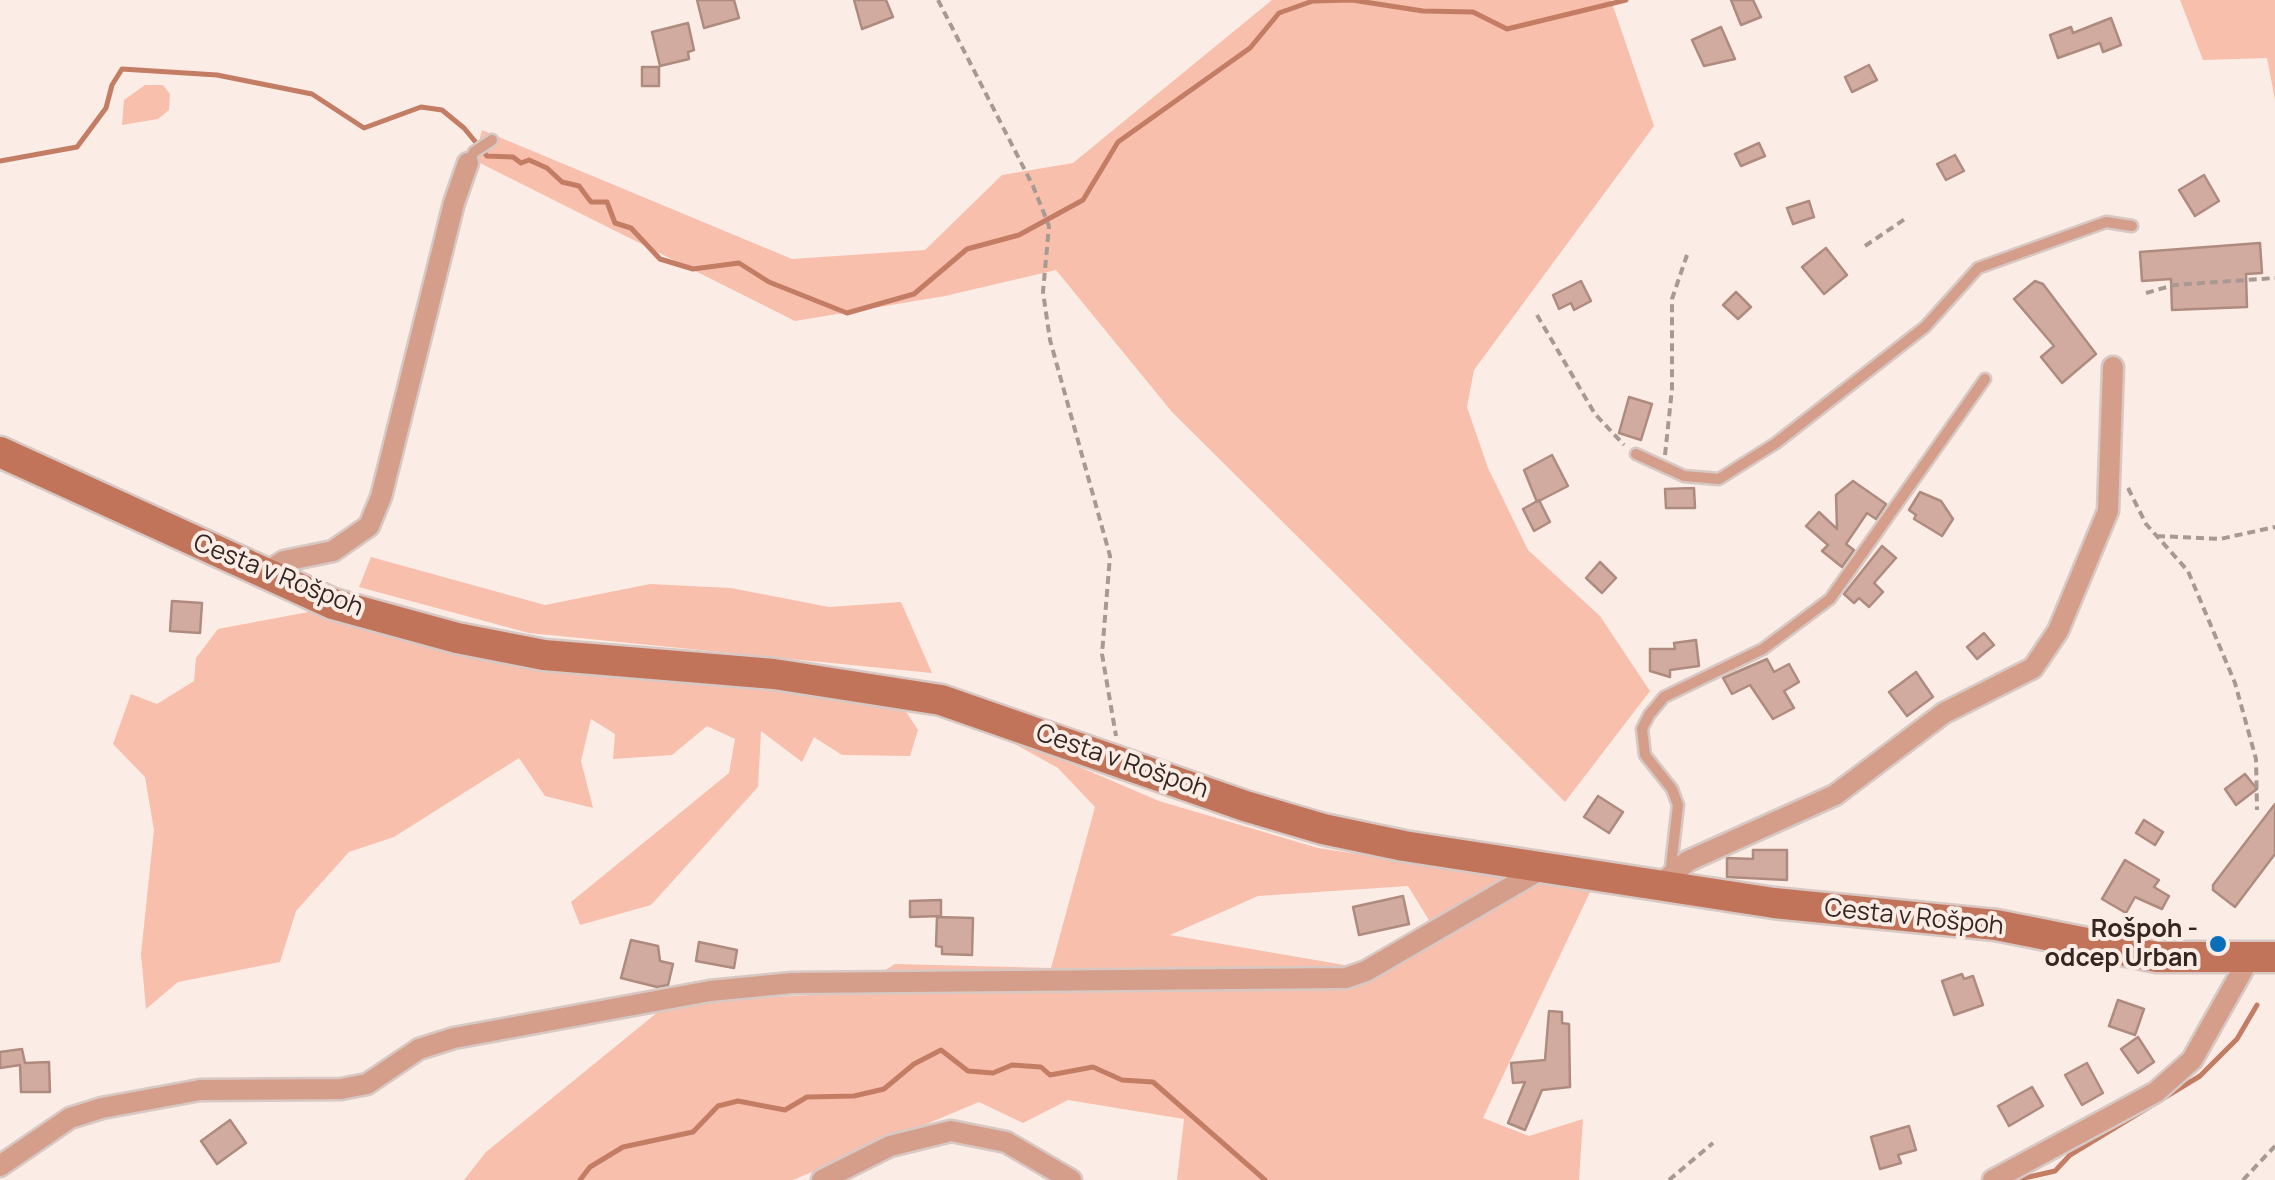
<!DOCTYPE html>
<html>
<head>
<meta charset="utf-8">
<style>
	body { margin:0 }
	canvas { display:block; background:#fcece6 }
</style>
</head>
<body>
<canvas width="2275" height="1180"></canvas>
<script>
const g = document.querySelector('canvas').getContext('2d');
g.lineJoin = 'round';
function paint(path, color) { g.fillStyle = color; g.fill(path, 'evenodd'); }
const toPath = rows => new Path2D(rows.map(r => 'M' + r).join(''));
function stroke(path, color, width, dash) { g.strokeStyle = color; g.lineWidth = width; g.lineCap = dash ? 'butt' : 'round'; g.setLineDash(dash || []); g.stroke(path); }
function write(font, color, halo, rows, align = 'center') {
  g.font = font + ' Manrope,sans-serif'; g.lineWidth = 8; g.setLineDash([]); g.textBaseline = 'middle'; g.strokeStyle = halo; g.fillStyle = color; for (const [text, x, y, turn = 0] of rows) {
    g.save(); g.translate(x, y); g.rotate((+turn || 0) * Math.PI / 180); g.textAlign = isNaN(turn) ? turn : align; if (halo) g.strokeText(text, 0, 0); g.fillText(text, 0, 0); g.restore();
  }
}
paint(toPath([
	[1272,0,1611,0,1654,126,1474,370,1467,407,1488,468,1528,550,1600,616,1650,691,1565,802,1172,412,1056,270,945,296,795,321,474,160,482,130,792,259,925,250,1002,175,1073,163],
	[2180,0,2275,0,2275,100,2267,58,2203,60],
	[145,85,163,85,170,94,169,110,158,119,122,125,124,100],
	[371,557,545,605,650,584,731,588,829,607,901,602,932,673,529,633,359,587],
	[319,610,899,701,918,730,910,756,842,755,814,737,802,762,761,731,758,787,651,905,580,925,571,902,729,773,735,739,707,726,672,755,613,759,615,734,591,719,581,761,593,808,545,796,519,758,394,837,349,852,296,911,280,962,178,982,146,1009,141,954,154,830,145,777,113,744,131,694,157,704,194,681,196,658,218,629],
	[977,723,1159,801,1318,848,1591,890,1483,1118,1529,1136,1583,1119,1579,1180,1177,1180,1184,1119,1068,1100,1023,1123,979,1102,793,1180,464,1180,486,1152,669,1003,847,993,895,964,1051,968,1095,807,1058,768],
	[1408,886,1435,930,1379,971,1170,935,1258,896]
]), '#f8bfac');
stroke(toPath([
	[0,161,77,147,106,108,112,85,122,69,217,75,312,94,364,128,421,107,442,110,464,128,487,156,513,157,521,163,529,160,547,168,562,182,579,186,591,202,607,202,615,223,631,228,660,259,693,269,739,263,769,282,847,313,914,294,967,249,1019,235,1083,200,1118,142,1250,48,1279,13,1313,1,1352,0,1423,11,1473,12,1507,29,1626,0],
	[580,1180,590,1167,623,1147,693,1132,718,1106,738,1101,785,1110,807,1097,854,1096,884,1089,914,1064,941,1050,968,1071,993,1073,1012,1065,1041,1067,1050,1075,1093,1067,1122,1080,1153,1082,1265,1180],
	[2016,1180,2055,1171,2070,1155,2200,1076,2237,1039,2257,1005]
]), '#c47d65', 5);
const building = toPath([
	[697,0,734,0,739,18,704,28,697,0],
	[854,0,886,0,893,17,862,29,854,0],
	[1731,0,1753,0,1761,17,1741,25,1731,0],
	[2111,18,2121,45,2103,52,2100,43,2058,58,2050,35,2071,27,2073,33,2111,18],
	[688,23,694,50,688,52,689,59,660,66,652,32,688,23],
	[1721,27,1735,59,1704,66,1692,40,1721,27],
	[1869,65,1877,80,1852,92,1845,77,1869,65],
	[642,67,659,67,659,86,642,86,642,67],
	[1759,143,1765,156,1741,166,1735,154,1759,143],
	[1955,155,1964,171,1946,180,1937,164,1955,155],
	[2204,175,2219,201,2195,216,2179,190,2204,175],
	[1809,201,1814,217,1793,224,1787,208,1809,201],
	[2260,243,2262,273,2246,274,2247,307,2172,310,2171,279,2142,281,2140,252,2260,243],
	[1826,248,1847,275,1824,294,1802,267,1826,248],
	[1581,281,1591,301,1574,310,1571,303,1559,309,1553,295,1581,281],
	[2035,281,2043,284,2096,354,2062,383,2041,357,2054,346,2014,299,2035,281],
	[1736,292,1751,307,1738,319,1723,305,1736,292],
	[1629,397,1652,404,1641,440,1619,433,1629,397],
	[1552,455,1568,486,1537,502,1524,470,1552,455],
	[1853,481,1886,504,1876,519,1867,513,1846,544,1854,550,1842,567,1822,551,1828,545,1806,526,1819,512,1837,529,1836,495,1853,481],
	[1694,488,1695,508,1666,508,1665,489,1694,488],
	[1920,492,1941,501,1953,519,1942,536,1914,519,1916,515,1909,510,1920,492],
	[1539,500,1550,522,1534,531,1523,509,1539,500],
	[1882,546,1896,558,1874,583,1883,592,1869,607,1859,598,1854,603,1844,594,1882,546],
	[1600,562,1616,578,1602,593,1586,578,1600,562],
	[172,601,202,603,200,633,170,631,172,601],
	[1984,633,1994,645,1977,659,1967,647,1984,633],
	[1696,640,1699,666,1670,670,1670,677,1650,671,1650,649,1675,649,1674,643,1696,640],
	[1767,659,1774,672,1789,664,1799,682,1784,691,1794,708,1773,719,1750,685,1732,694,1723,678,1767,659],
	[1916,672,1933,697,1907,716,1889,692,1916,672],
	[2245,774,2257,789,2236,805,2225,789,2245,774],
	[1598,796,1623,812,1609,833,1584,817,1598,796],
	[2275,804,2275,854,2235,907,2213,890,2213,885,2275,804],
	[2144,820,2163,832,2155,845,2136,833,2144,820],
	[1753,850,1787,850,1787,880,1727,877,1727,858,1753,859,1753,850],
	[2125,860,2159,880,2154,887,2169,896,2162,909,2135,897,2126,913,2102,899,2125,860],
	[1403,896,1409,924,1359,935,1353,907,1403,896],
	[941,900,941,916,910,917,910,901,941,900],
	[937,917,973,918,972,955,942,954,942,947,936,946,937,917],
	[631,940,658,946,660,961,673,964,668,985,657,987,621,978,631,940],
	[699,942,737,950,734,968,696,961,699,942],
	[1962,974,1964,979,1973,976,1983,1005,1954,1015,1942,981,1962,974],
	[2118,1000,2144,1009,2135,1035,2109,1026,2118,1000],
	[1549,1011,1562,1012,1562,1023,1569,1024,1570,1087,1542,1090,1525,1130,1508,1123,1525,1082,1513,1083,1511,1063,1545,1060,1549,1011],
	[2138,1037,2154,1062,2138,1073,2121,1049,2138,1037],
	[22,1049,25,1063,49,1062,50,1092,21,1092,20,1065,0,1068,0,1052,22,1049],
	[2087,1063,2103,1093,2082,1105,2065,1075,2087,1063],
	[2032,1087,2043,1106,2009,1126,1998,1106,2032,1087],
	[230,1120,246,1143,217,1164,201,1141,230,1120],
	[1909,1126,1916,1150,1898,1155,1901,1163,1880,1169,1871,1137,1909,1126]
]);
paint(building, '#d1ab9f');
stroke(building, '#af8b7f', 2.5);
const lane = toPath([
	[468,163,474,152,492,140],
	[1636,454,1684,476,1719,479,1776,443,1925,327,1978,268,2106,222,2132,226],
	[1670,875,1678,805,1672,789,1645,755,1642,729,1649,715,1664,697,1763,649,1830,599,1985,379]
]);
const street = toPath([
	[265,573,284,561,333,551,369,526,381,497,454,203,468,163],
	[1662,883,1688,861,1835,795,1944,713,2033,668,2058,631,2108,511,2113,367],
	[0,1166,70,1118,102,1108,200,1090,341,1089,367,1084,419,1049,454,1038,710,991,792,983,1346,978,1366,971,1533,874,1536,866],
	[822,1180,890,1146,951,1131,1006,1142,1071,1180],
	[1993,1180,2156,1092,2192,1060,2250,957]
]);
const secondary = toPath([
	[0,452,333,604,457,638,544,655,774,674,941,700,1245,806,1323,829,1404,846,1774,903,1996,925,2157,957,2275,957]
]);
stroke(lane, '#d8c8c3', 15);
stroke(street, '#d8c8c3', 25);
stroke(secondary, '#d8c8c3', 35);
stroke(toPath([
	[938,0,1033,186,1049,226,1043,292,1050,340,1110,556,1102,654,1116,736],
	[1865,246,1905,219],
	[2146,293,2174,285,2275,278],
	[1537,315,1595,414,1624,445],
	[1665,455,1672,389,1672,299,1687,255],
	[2128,488,2146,524,2188,571,2235,683,2256,759,2257,810],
	[2157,536,2220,539,2275,527],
	[1669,1180,1713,1143],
	[2243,1180,2275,1146]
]), '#a89993', 4, [8, 5]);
stroke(lane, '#d49e8b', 10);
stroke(street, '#d49e8b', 20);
stroke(secondary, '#c2745a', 30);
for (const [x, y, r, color] of [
	[2218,944,10,"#0a6fbb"]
]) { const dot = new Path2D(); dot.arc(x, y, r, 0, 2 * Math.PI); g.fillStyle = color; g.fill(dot); stroke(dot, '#fcece6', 4); }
write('25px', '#352621', '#fcece6', [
	["Cesta v Rošpoh",278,576,22],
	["Cesta v Rošpoh",1122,762,19],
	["Cesta v Rošpoh",1914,918,6]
]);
write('bold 25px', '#352621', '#fcece6', [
	["Rošpoh -",2198,930],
	["odcep Urban",2198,959]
], 'right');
</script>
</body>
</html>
